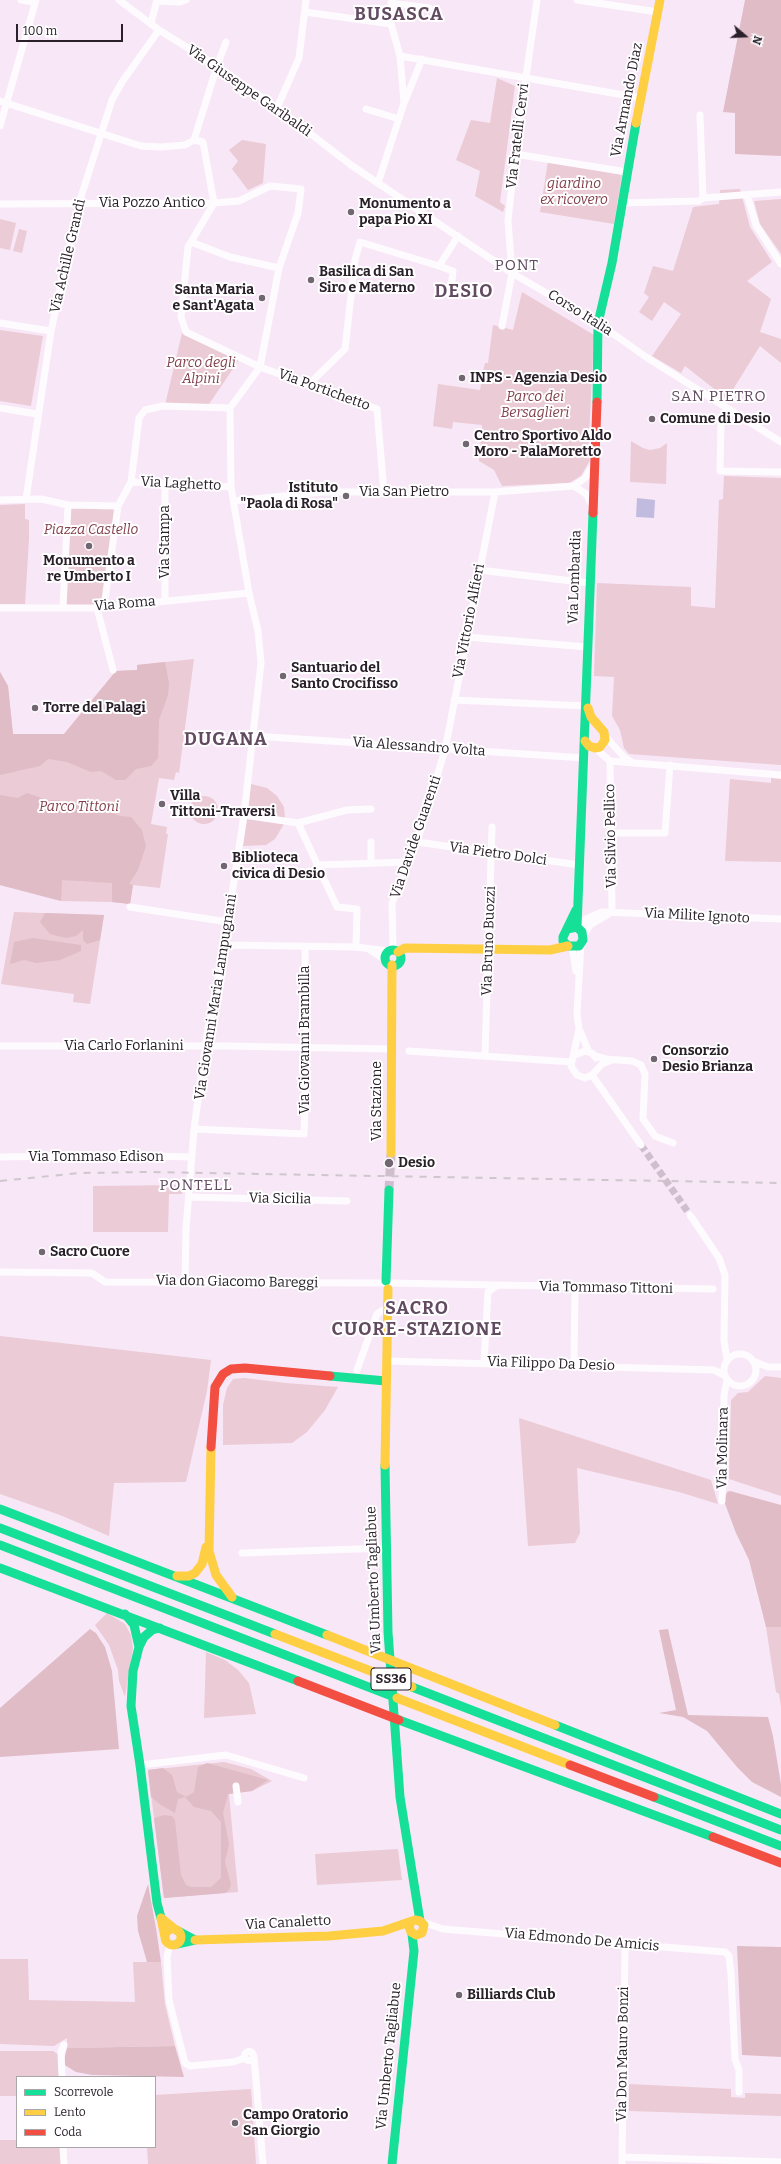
<!DOCTYPE html>
<html>
<head>
<meta charset="utf-8">
<style>
	body { margin:0 }
	#map { position:relative; width:781px; height:2164px; overflow:hidden; background:#f8e7f7; font-family:Bitter,serif }
	canvas { display:block }
	.legend { position:absolute; left:16px; top:2076px; width:140px; height:72px; box-sizing:border-box; background:#fff; border:1px solid #aaa6aa; margin:0; padding:5px 7px; list-style:none; font-size:12px; color:#2a202a }
	.legend li { display:flex; align-items:center; gap:8px; height:20px }
	.legend b { width:20px; border:1px solid #aaa6aa }
	.north { position:absolute; left:725px; top:16px; width:40px; height:40px; -webkit-text-stroke:3px #fff; paint-order:stroke; rotate:109deg; font-size:11px; font-weight:700; line-height:16px; text-align:center; color:#2a202a }
	.north::after { content:''; display:block; margin:auto; width:14px; height:18px; background:#2a202a; clip-path:polygon(50% 0,100% 100%,50% 72%,0 100%) }
	.scale { position:absolute; left:16px; top:24px; width:107px; height:18px; box-sizing:border-box; border:2px solid #2a202a; border-top:0; padding-left:5px; font-size:12px; line-height:14px; white-space:nowrap; color:#2a202a; -webkit-text-stroke:3px #fff; paint-order:stroke }
</style>
</head>
<body>
<div id="map">
<canvas width="781" height="2164"></canvas>
<ul class="legend">
<li><b style="height:5px;background:#16e098"></b>Scorrevole</li>
<li><b style="height:5px;background:#ffcf43"></b>Lento</li>
<li><b style="height:5px;background:#f24e42"></b>Coda</li>
</ul>
<div class="north">N</div>
<div class="scale">100 m</div>
</div>
<script>
const g = document.querySelector('canvas').getContext('2d');
g.lineJoin = 'round';
function paint(path, color) { g.fillStyle = color; g.fill(path, 'evenodd'); }
const toPath = rows => new Path2D(rows.map(r => 'M' + r).join(''));
function stroke(path, color, width, dash) { g.strokeStyle = color; g.lineWidth = width; g.lineCap = dash ? 'butt' : 'round'; g.setLineDash(dash || []); g.stroke(path); }
function write(font, color, halo, rows, align = 'center') {
  g.font = font + ' Bitter,serif'; g.lineWidth = 4; g.setLineDash([]); g.textBaseline = 'middle'; g.strokeStyle = halo; g.fillStyle = color; for (const [text, x, y, turn = 0] of rows) {
    g.save(); g.translate(x, y); g.rotate((+turn || 0) * Math.PI / 180); g.textAlign = isNaN(turn) ? turn : align; if (halo) g.strokeText(text, 0, 0); g.fillText(text, 0, 0); g.restore();
  }
}
paint(toPath([
	[497,78,515,86,500,202,505,206,503,212,475,196,480,171,456,160,471,120,490,123],
	[242,140,266,144,263,183,248,190,232,169,238,161,229,150],
	[548,161,622,175,614,224,540,212],
	[740,189,750,227,772,262,747,281,771,299,760,332,781,339,781,363,760,346,727,399,685,366,681,373,652,356,681,314,664,302,652,321,639,312,649,297,644,293,653,266,673,271,693,207,719,204,720,190],
	[781,199,781,254,760,224,754,201],
	[0,219,16,223,10,250,0,248],
	[19,229,27,231,22,253,13,251],
	[522,292,594,335,588,457,590,460,581,476,569,483,502,486,494,470,479,461,482,425,453,422,452,429,433,426,438,384,480,390,483,372,485,363,488,363,493,325,513,330],
	[0,330,43,336,31,406,0,401],
	[182,333,239,360,207,407,165,405],
	[631,441,643,448,650,450,660,448,667,443,666,484,630,482],
	[724,476,781,478,781,765,629,754,624,748,620,730,612,716,614,677,594,676,597,583,691,587,691,606,715,608,719,500,723,499],
	[25,504,25,519,29,520,29,539,25,604,0,604,0,505],
	[68,505,118,506,104,607,63,607],
	[194,659,179,773,176,772,174,780,159,778,151,824,167,827,166,834,168,834,160,888,133,885,130,904,112,902,61,901,0,885,0,672,8,686,13,734,64,734,116,671,137,670,137,665],
	[771,778,781,779,781,862,725,861,730,779,771,783],
	[251,784,267,788,277,796,284,807,285,818,248,812],
	'190 810a14 14 0 1 1 28 0a14 14 0 1 1-28 0Z',
	[247,819,284,824,275,839,266,845,243,846],
	[14,912,104,915,90,1004,73,1002,74,994,1,984],
	[183,1185,182,1194,169,1194,168,1232,93,1232,93,1186],
	[0,1336,211,1360,207,1391,186,1482,114,1483,109,1536,60,1515,0,1494],
	[765,1376,781,1378,781,1496,729,1479,731,1400,738,1393,748,1392],
	[244,1378,286,1383,338,1387,325,1410,307,1432,292,1443,223,1445,223,1405,227,1388,233,1379],
	[519,1418,711,1480,718,1504,679,1492,577,1468,580,1533,575,1543,528,1546],
	[107,1613,125,1624,131,1635,133,1648,125,1697,119,1681,118,1670,109,1645,95,1625],
	[766,1627,781,1627,781,1707,779,1694,776,1692],
	[206,1652,225,1660,238,1670,249,1683,256,1714,204,1718],
	[224,1762,251,1769,272,1781,252,1791,229,1794,238,1892,164,1898,148,1770],
	[398,1849,402,1880,317,1885,315,1854],
	[0,1959,28,1959,29,2000,135,2002,133,1962,161,1962,165,2004,175,2046,67,2048,67,2038,54,2046,0,2044],
	[0,2051,53,2051,59,2055,59,2077,17,2077,17,2096,0,2096],
	[629,2084,731,2089,731,2097,745,2098,745,2093,781,2094,781,2116,629,2111],
	[251,2089,256,2164,148,2164,147,2147,155,2147,155,2095],
	[0,2140,17,2140,17,2147,60,2147,61,2164,0,2164]
]), '#ebcbd5');
paint(toPath([
	[745,0,781,0,781,156,735,154,735,113,723,112],
	[165,662,169,683,168,695,159,720,158,758,151,766,136,769,125,780,116,780,101,771,91,772,67,762,48,759,40,766,0,775,0,672,8,686,13,734,64,734,116,671,137,670,137,665],
	[27,793,47,800,59,800,68,806,81,804,91,810,105,810,120,816,131,817,142,830,146,846,138,870,129,884,133,885,130,904,112,902,112,883,62,880,61,901,0,885,0,795,18,798],
	[45,913,104,915,100,940,87,944,83,940,83,930,76,936,66,938,50,934,40,922],
	[33,938,81,945,81,951,60,960,36,963,24,960,10,964,14,942],
	[730,1491,781,1505,781,1627,766,1627,749,1560,736,1533,724,1501,727,1492],
	[90,1629,96,1633,105,1647,112,1671,119,1749,0,1757,0,1708],
	[668,1629,688,1715,768,1717,773,1736,781,1784,781,1797,752,1782,737,1767,707,1731,683,1717,659,1713,676,1710,659,1630],
	[207,1763,268,1780,252,1791,228,1794,223,1813,229,1844,225,1862,231,1884,229,1890,225,1893,164,1898,154,1818,164,1815,172,1816,175,1820,181,1875,186,1885,192,1887,211,1887,221,1878,221,1822,211,1811,194,1807,185,1797,178,1799,175,1813,161,1805,151,1797,148,1770,163,1768,172,1775,177,1792,186,1797,194,1792,198,1767],
	[148,1884,156,1928,161,1962,147,1962,138,1931,137,1916],
	[737,1946,781,1947,781,2057,742,2055],
	[175,2046,184,2077,92,2075,76,2072,63,2064,67,2048]
]), '#e0bcc7');
paint(toPath([
	[637,498,655,500,654,518,636,517]
]), '#c1bcdf');
stroke(toPath([
	[641,1145,690,1215]
]), '#cfbfce', 7, [7, 3.5]);
stroke(toPath([
	[389,1190,391,1153]
]), '#cfbfce', 9, [9, 4.5]);
stroke(toPath([
	[21,0,34,2],
	[119,0,159,30,217,66,277,108,351,165,512,273,598,323,646,357,781,442],
	[577,0,658,12],
	[157,1,180,2,186,0],
	[391,3,429,8],
	[305,12,391,24],
	[151,23,157,0],
	[400,56,641,98],
	[0,101,141,146,161,147,185,145,194,140],
	[405,101,422,59],
	[277,108,299,58,306,0],
	[366,109,399,119],
	[700,115,703,198],
	[0,126,36,0],
	[194,140,203,142,214,203,188,247,181,317,186,332,260,367,377,409,384,493],
	[194,140,217,66,226,42],
	[515,154,627,172],
	[378,183,404,103,400,56,391,24,392,0],
	[747,195,756,225,781,264],
	[621,203,699,201,703,198,781,192],
	[0,204,214,203,239,201,270,186,301,189,298,213,279,268,260,367,230,408,231,487,249,593,258,631,261,663,244,815,220,972,208,1028,194,1129,186,1229,185,1282],
	[191,242,230,257,279,268],
	[439,266,453,271,451,288],
	[0,323,51,331],
	[502,326,512,273,508,221,515,154,537,0],
	[309,384,345,349,355,260,360,242,439,266,458,236],
	[0,408,37,414],
	[728,409,721,422,720,471,781,472],
	[131,482,139,418,145,410,163,406,230,408],
	[131,482,231,487],
	[574,486,586,494,592,505],
	[26,499,51,331,79,203,112,100,122,82,159,30],
	[0,500,41,499,68,505,118,506],
	[234,501,323,492,495,492,574,486,585,478,596,461],
	[479,570,589,583],
	[165,601,165,483],
	[63,607,68,505],
	[104,607,118,506,131,482],
	[0,608,97,608,249,593],
	[97,608,113,670],
	[466,637,587,647],
	[454,700,586,706],
	[254,736,584,758],
	[605,736,624,757,630,761],
	[595,748,610,761,781,775],
	[610,761,612,912],
	[244,815,298,823,337,907,357,909,356,947],
	[298,823,347,810,371,809],
	[610,833,665,833,670,765],
	[371,842,371,863],
	[417,842,579,865],
	[318,865,409,862],
	[130,907,228,922],
	[579,928,586,919,602,912,781,919],
	[583,936,590,925,612,912],
	[581,943,577,1014,579,1029,571,1066,577,1075,585,1078,592,1075,602,1064,612,1060],
	[224,945,356,947,389,951],
	[572,947,576,971],
	[369,949,385,960],
	[393,950,392,903,417,842,445,750,495,492],
	[580,1031,589,1052],
	[0,1046,225,1046,391,1049],
	[409,1051,571,1062],
	[485,1055,492,827],
	[575,1055,585,1051,592,1053,596,1058],
	[595,1056,606,1059,632,1061,641,1065,645,1074,643,1119,655,1136,673,1143],
	[592,1075,641,1145],
	[194,1129,304,1134,307,1047,305,947],
	[0,1157,117,1155,192,1157],
	[189,1197,347,1201],
	[690,1215,719,1258,725,1275,724,1340,727,1360],
	[0,1272,92,1273,105,1282,383,1283],
	[390,1283,496,1285],
	[488,1292,498,1285,713,1289],
	'724 1370a16 16 0 1 1 32 0a16 16 0 1 1-32 0Z',
	[387,1361,714,1370,724,1375],
	[753,1361,768,1367,781,1367],
	[484,1362,488,1292],
	[574,1365,575,1288],
	[357,1370,377,1314,383,1310,388,1311],
	[722,1501,724,1395,727,1380],
	[242,1553,386,1548],
	[140,1765,226,1755,304,1778],
	[236,1786,238,1802],
	[422,1922,443,1929,725,1952,729,1956,731,1974,735,2059,739,2070,739,2092],
	[170,1945,167,1957,169,2000,185,2063,190,2066,233,2062,245,2058],
	'244.5 2056a4.5 4.5 0 1 1 9 0a4.5 4.5 0 1 1-9 0Z',
	[254,2056,263,2164],
	[62,2077,61,2052,64,2045],
	[63,2147,64,2164],
	[622,2157,781,2162],
	[622,2164,625,1944]
]), '#fefbfe', 7);
stroke(toPath([
	[597,402,598,323,612,263,636,123],
	[577,927,593,513],
	[567,929,577,927,582,932,583,940,579,946,568,946,563,941,563,937,576,910],
	'385 958a8 8 0 1 1 16 0a8 8 0 1 1-16 0Z',
	[386,1281,389,1190],
	[330,1376,386,1381],
	[385,1465,388,1632,400,1797,420,1921],
	[0,1509,327,1635],
	[0,1528,275,1634],
	[0,1545,397,1698],
	[0,1568,298,1681],
	[125,1614,134,1625,139,1647],
	[412,1687,781,1830],
	[399,1720,713,1837],
	[555,1725,781,1814],
	[140,1765,157,1903,161,1918],
	[140,1765,131,1706,133,1671,139,1647,144,1637,152,1630,160,1628],
	[654,1797,781,1846],
	[177,1944,195,1940,178,1931],
	[392,2164,414,1951,412,1934]
]), '#16e098', 9);
stroke(toPath([
	[636,123,660,0],
	[585,741,589,746,595,748,600,747,605,740,604,732,591,717,588,708],
	[398,952,405,948,550,950,568,946],
	[391,1153,392,965],
	[211,1447,209,1551,216,1575,232,1597],
	[385,1465,388,1289],
	[177,1576,189,1576,195,1573,202,1564,206,1547],
	[275,1634,412,1687],
	[327,1635,555,1725],
	[397,1698,570,1765],
	'165 1937a8 8 0 1 1 16 0a8 8 0 1 1-16 0Z',
	[165,1937,161,1918,176,1930],
	[195,1940,329,1936,383,1931,415,1920,420,1921,424,1925,422,1933,416,1935,411,1932,409,1927,411,1922]
]), '#ffcf43', 9);
stroke(toPath([
	[593,513,597,402],
	[211,1447,215,1387,223,1374,231,1369,245,1368,330,1376],
	[298,1681,399,1720],
	[570,1765,654,1797],
	[713,1837,781,1863]
]), '#f24e42', 9);
stroke(toPath([
	[0,1181,80,1173,147,1172,781,1183]
]), '#cec8cd', 2, [7, 7]);
for (const [x, y, r, color] of [
	[351,212,4,"#726672"],
	[311,280,4,"#726672"],
	[262,298,4,"#726672"],
	[462,378,4,"#726672"],
	[652,419,4,"#726672"],
	[466,444,4,"#726672"],
	[346,496,4,"#726672"],
	[89,546,4,"#726672"],
	[283,676,4,"#726672"],
	[35,708,4,"#726672"],
	[162,804,4,"#726672"],
	[224,866,4,"#726672"],
	[654,1059,4,"#726672"],
	[389,1163,5,"#726672"],
	[42,1252,4,"#726672"],
	[459,1995,4,"#726672"],
	[235,2123,4,"#726672"]
]) { const dot = new Path2D(); dot.arc(x, y, r, 0, 2 * Math.PI); g.fillStyle = color; g.fill(dot); stroke(dot, '#fff', 1.5); }
for (const [x, y, w] of [
	[391,1679,40]
]) { const box = new Path2D(); box.roundRect(x - w / 2, y - 11, w, 22, 3); g.fillStyle = '#fff'; g.fill(box); stroke(box, '#2a202a', 1); }
write('bold 13px', '#2a202a', null, [
	["SS36",391,1679]
]);
write('14px', '#2a202a', '#fff', [
	["Via Giuseppe Garibaldi",249,91,35],
	["Via Armando Diaz",627,100,-79],
	["Via Fratelli Cervi",518,136,-83],
	["Via Pozzo Antico",152,203],
	["Via Achille Grandi",68,256,-77],
	["Corso Italia",580,313,32],
	["Via Portichetto",324,390,20],
	["Via Laghetto",181,484,3],
	["Via San Pietro",404,492],
	["Via Stampa",165,542,-90],
	["Via Lombardia",575,577,-88],
	["Via Roma",125,604,-5],
	["Via Vittorio Alfieri",469,621,-79],
	["Via Alessandro Volta",419,747,4],
	["Via Silvio Pellico",611,836,-91],
	["Via Davide Guarenti",416,837,-71],
	["Via Pietro Dolci",498,854,8],
	["Via Milite Ignoto",697,916,3],
	["Via Bruno Buozzi",489,941,-88],
	["Via Giovanni Maria Lampugnani",216,997,-81],
	["Via Giovanni Brambilla",305,1040,-90],
	["Via Carlo Forlanini",124,1046],
	["Via Stazione",377,1101,-90],
	["Via Tommaso Edison",96,1157],
	["Via Sicilia",280,1199,1],
	["Via don Giacomo Bareggi",237,1282,1],
	["Via Tommaso Tittoni",606,1288,1],
	["Via Filippo Da Desio",551,1364,2],
	["Via Molinara",723,1448,-89],
	["Via Umberto Tagliabue",374,1580,-92],
	["Via Canaletto",288,1923,-3],
	["Via Edmondo De Amicis",582,1940,5],
	["Via Don Mauro Bonzi",623,2054,-89],
	["Via Umberto Tagliabue",389,2056,-84]
]);
write('italic 14px', '#823f4b', '#fff', [
	["giardino",574,184],
	["ex ricovero",574,200],
	["Parco degli",201,363],
	["Alpini",201,379],
	["Parco dei",535,397],
	["Bersaglieri",535,413],
	["Piazza Castello",91,530],
	["Parco Tittoni",79,807]
]);
write('bold 14px', '#2a202a', '#fff', [
	["Monumento a",359,204],
	["papa Pio XI",359,220],
	["Basilica di San",319,272],
	["Siro e Materno",319,288],
	["Santa Maria",254,290,"right"],
	["e Sant'Agata",254,306,"right"],
	["INPS - Agenzia Desio",470,378],
	["Comune di Desio",660,419],
	["Centro Sportivo Aldo",474,436],
	["Moro - PalaMoretto",474,452],
	["Istituto",338,488,"right"],
	["\"Paola di Rosa\"",338,504,"right"],
	["Monumento a",89,561,"center"],
	["re Umberto I",89,577,"center"],
	["Santuario del",291,668],
	["Santo Crocifisso",291,684],
	["Torre del Palagi",43,708],
	["Villa",170,796],
	["Tittoni-Traversi",170,812],
	["Biblioteca",232,858],
	["civica di Desio",232,874],
	["Consorzio",662,1051],
	["Desio Brianza",662,1067],
	["Desio",398,1163],
	["Sacro Cuore",50,1252],
	["Billiards Club",467,1995],
	["Campo Oratorio",243,2115],
	["San Giorgio",243,2131]
], 'left');
g.letterSpacing = '1px';
write('15px', '#624a61', '#fff', [
	["PONT",517,266],
	["SAN PIETRO",719,397],
	["PONTELL",196,1186]
]);
g.letterSpacing = '0px';
g.letterSpacing = '1px';
write('bold 18px', '#624a61', '#fff', [
	["BUSASCA",399,15],
	["DESIO",464,292],
	["DUGANA",226,740],
	["SACRO",417,1309],
	["CUORE-STAZIONE",417,1330]
]);
g.letterSpacing = '0px';
</script>
</body>
</html>
